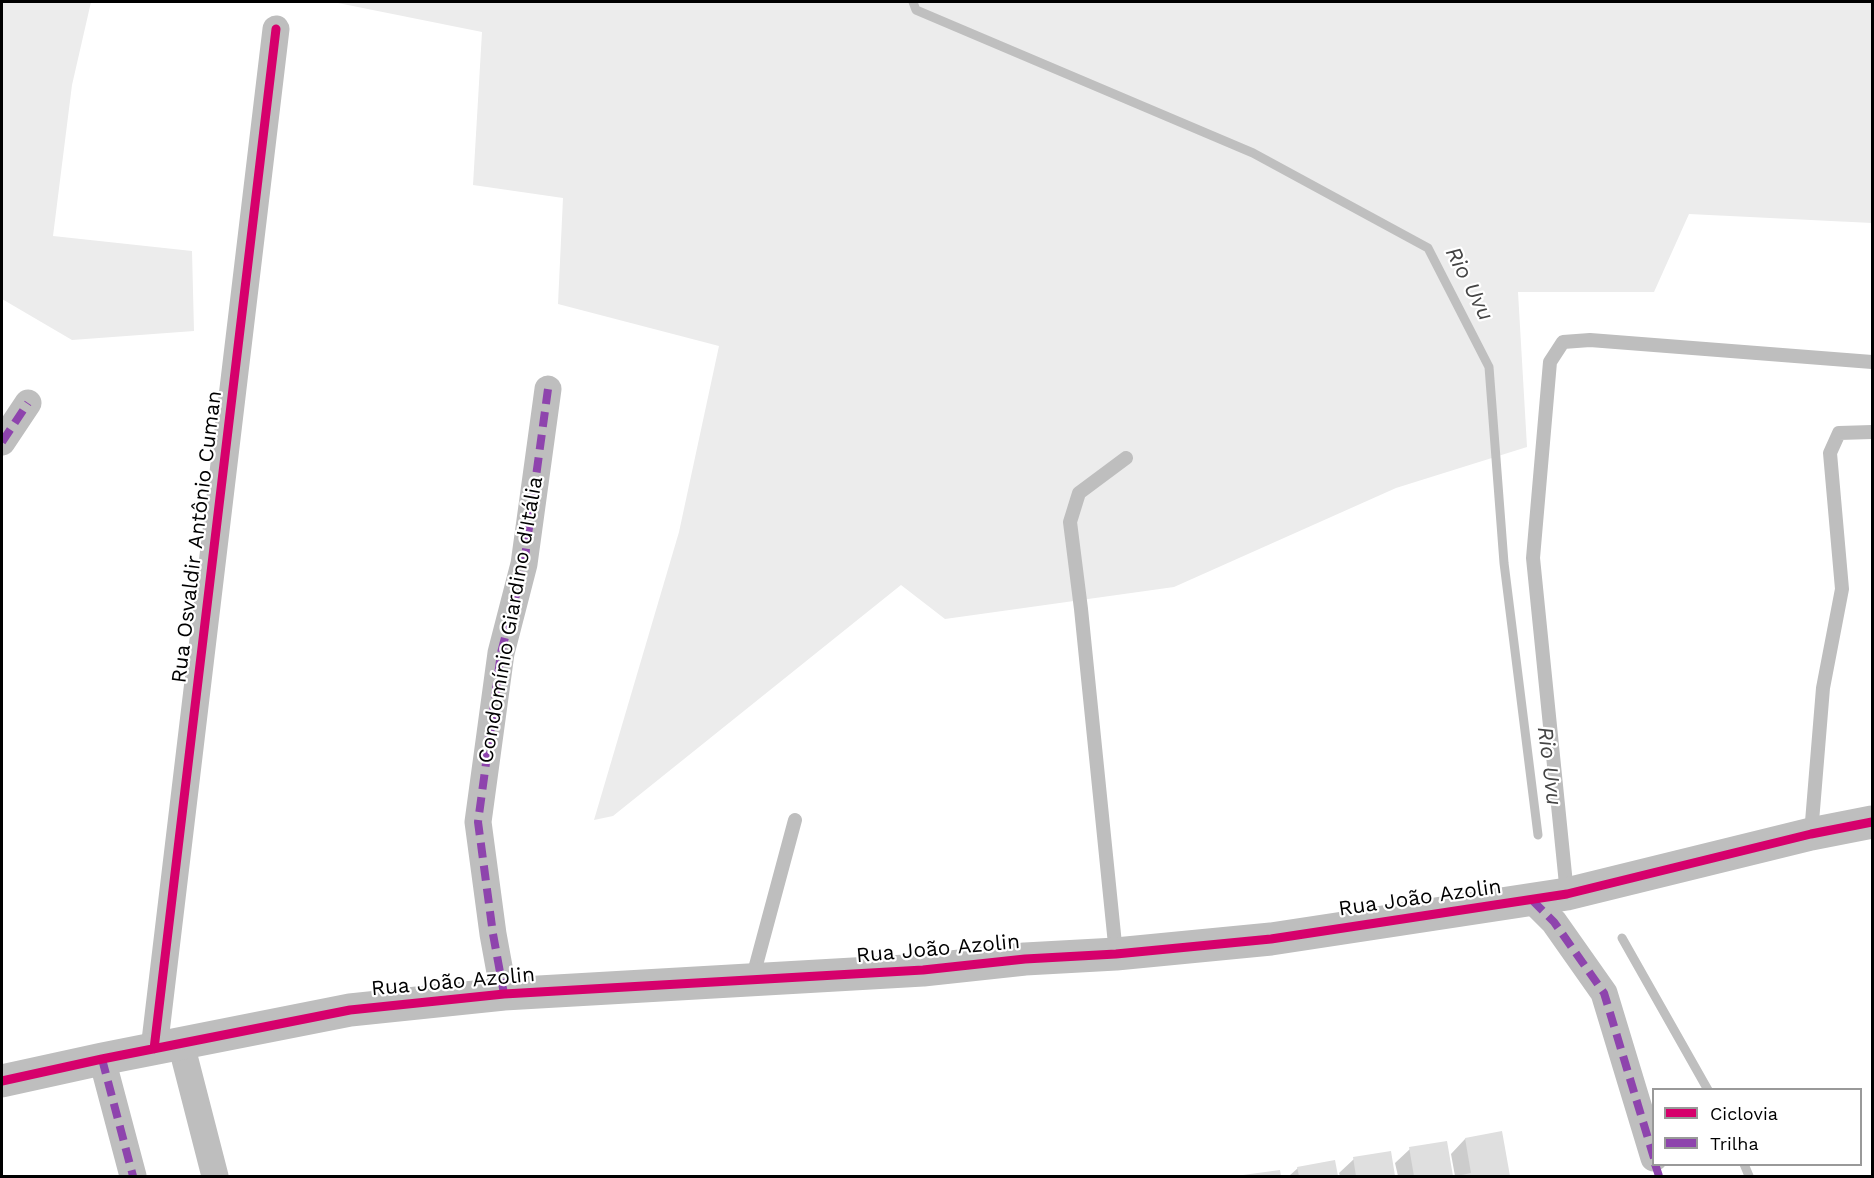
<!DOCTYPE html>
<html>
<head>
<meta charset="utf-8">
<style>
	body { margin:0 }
	#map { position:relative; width:1874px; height:1178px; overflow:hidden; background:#fff; font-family:"Work Sans",sans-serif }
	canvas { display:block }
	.frame { position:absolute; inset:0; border:3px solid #000; pointer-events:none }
	.legend { position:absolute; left:1652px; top:1088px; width:210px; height:78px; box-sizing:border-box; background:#fff; border:2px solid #999; margin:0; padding:8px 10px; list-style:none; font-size:18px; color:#000 }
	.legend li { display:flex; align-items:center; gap:12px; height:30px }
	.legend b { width:30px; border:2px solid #999 }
</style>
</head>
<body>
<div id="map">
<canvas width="1874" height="1178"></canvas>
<div class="frame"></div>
<ul class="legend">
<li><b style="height:8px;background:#d6006c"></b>Ciclovia</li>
<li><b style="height:8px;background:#8e44ad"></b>Trilha</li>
</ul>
</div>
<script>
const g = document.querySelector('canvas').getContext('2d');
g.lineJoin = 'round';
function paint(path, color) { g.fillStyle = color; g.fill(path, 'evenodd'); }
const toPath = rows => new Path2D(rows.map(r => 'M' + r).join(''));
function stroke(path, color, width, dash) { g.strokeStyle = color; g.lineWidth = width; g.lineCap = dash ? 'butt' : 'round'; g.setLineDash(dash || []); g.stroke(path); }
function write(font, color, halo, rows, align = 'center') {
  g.font = font + ' "Work Sans",sans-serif'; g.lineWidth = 4.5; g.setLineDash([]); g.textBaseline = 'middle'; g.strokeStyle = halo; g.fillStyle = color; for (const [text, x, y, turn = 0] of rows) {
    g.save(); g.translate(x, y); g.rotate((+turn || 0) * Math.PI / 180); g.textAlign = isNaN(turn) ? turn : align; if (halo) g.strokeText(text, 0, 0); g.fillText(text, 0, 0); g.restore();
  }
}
paint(toPath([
	[2,2,91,2,72,85,53,236,192,251,194,331,72,340,2,299],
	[333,2,1872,2,1872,223,1689,214,1654,292,1518,292,1527,447,1396,488,1174,587,945,619,901,585,613,816,594,820,679,532,719,346,558,304,563,198,473,185,482,32]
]), '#ececec');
paint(toPath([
	[1501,1133,1509,1176,1455,1176,1451,1154,1465,1139],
	[1445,1143,1451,1176,1398,1176,1395,1163,1410,1149],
	[1389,1153,1394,1176,1340,1176,1339,1173,1354,1159],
	[1334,1162,1336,1176,1289,1176,1298,1168]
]), '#0003');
stroke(toPath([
	[913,2,916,10,1253,153,1428,248,1489,367,1504,563,1538,835],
	[1622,938,1708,1090],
	[1744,1164,1749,1176]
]), '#bfbfbf', 9);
paint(toPath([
	[1502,1131,1510,1176,1457,1176,1471,1173,1465,1138],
	[1447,1141,1453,1176,1414,1176,1409,1147],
	[1391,1151,1395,1176,1356,1176,1353,1157],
	[1335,1160,1338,1176,1299,1176,1297,1167],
	[1280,1170,1281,1176,1243,1176,1243,1175]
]), '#dfdfdf');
stroke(toPath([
	[1811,834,1823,688,1842,589,1830,453,1839,433,1872,432],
	[1567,894,1533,558,1550,362,1563,342,1590,340,1872,362],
	[1116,954,1081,609,1070,522,1079,493,1126,458],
	[752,980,795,820]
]), '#bebebe', 14);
stroke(toPath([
	[2,442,28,403],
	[1532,900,1554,922,1604,993,1654,1158],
	[504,994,493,934,478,822,501,653,524,564,548,389],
	[181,1044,215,1176],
	[154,1049,276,29],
	[102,1059,133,1176]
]), '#bebebe', 27);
stroke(toPath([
	[2,1081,102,1059,350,1010,504,994,923,970,1025,959,1116,954,1271,939,1567,894,1811,834,1872,822]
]), '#bebebe', 33);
stroke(toPath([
	[2,442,28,403],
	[1532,900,1554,922,1604,993,1654,1158],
	[504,994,493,934,478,822,501,653,524,564,548,389],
	[102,1059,133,1176],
	[1655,1164,1659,1176]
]), '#8e44ad', 8, [15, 8]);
stroke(toPath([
	[154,1049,276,29],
	[2,1081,102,1059,350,1010,504,994,923,970,1025,959,1116,954,1271,939,1567,894,1811,834,1872,822]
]), '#d6006c', 9);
write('21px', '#000', '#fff', [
	["Rua Osvaldir Antônio Cuman",197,537,-83],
	["Condomínio Giardino d'Itália",511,620,-80],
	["Rua João Azolin",1420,898,-8],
	["Rua João Azolin",938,949,-5],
	["Rua João Azolin",453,982,-5]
]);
write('italic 22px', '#444', '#fff', [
	["Rio Uvu",1469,284,63],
	["Rio Uvu",1549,766,83]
]);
</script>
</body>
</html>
